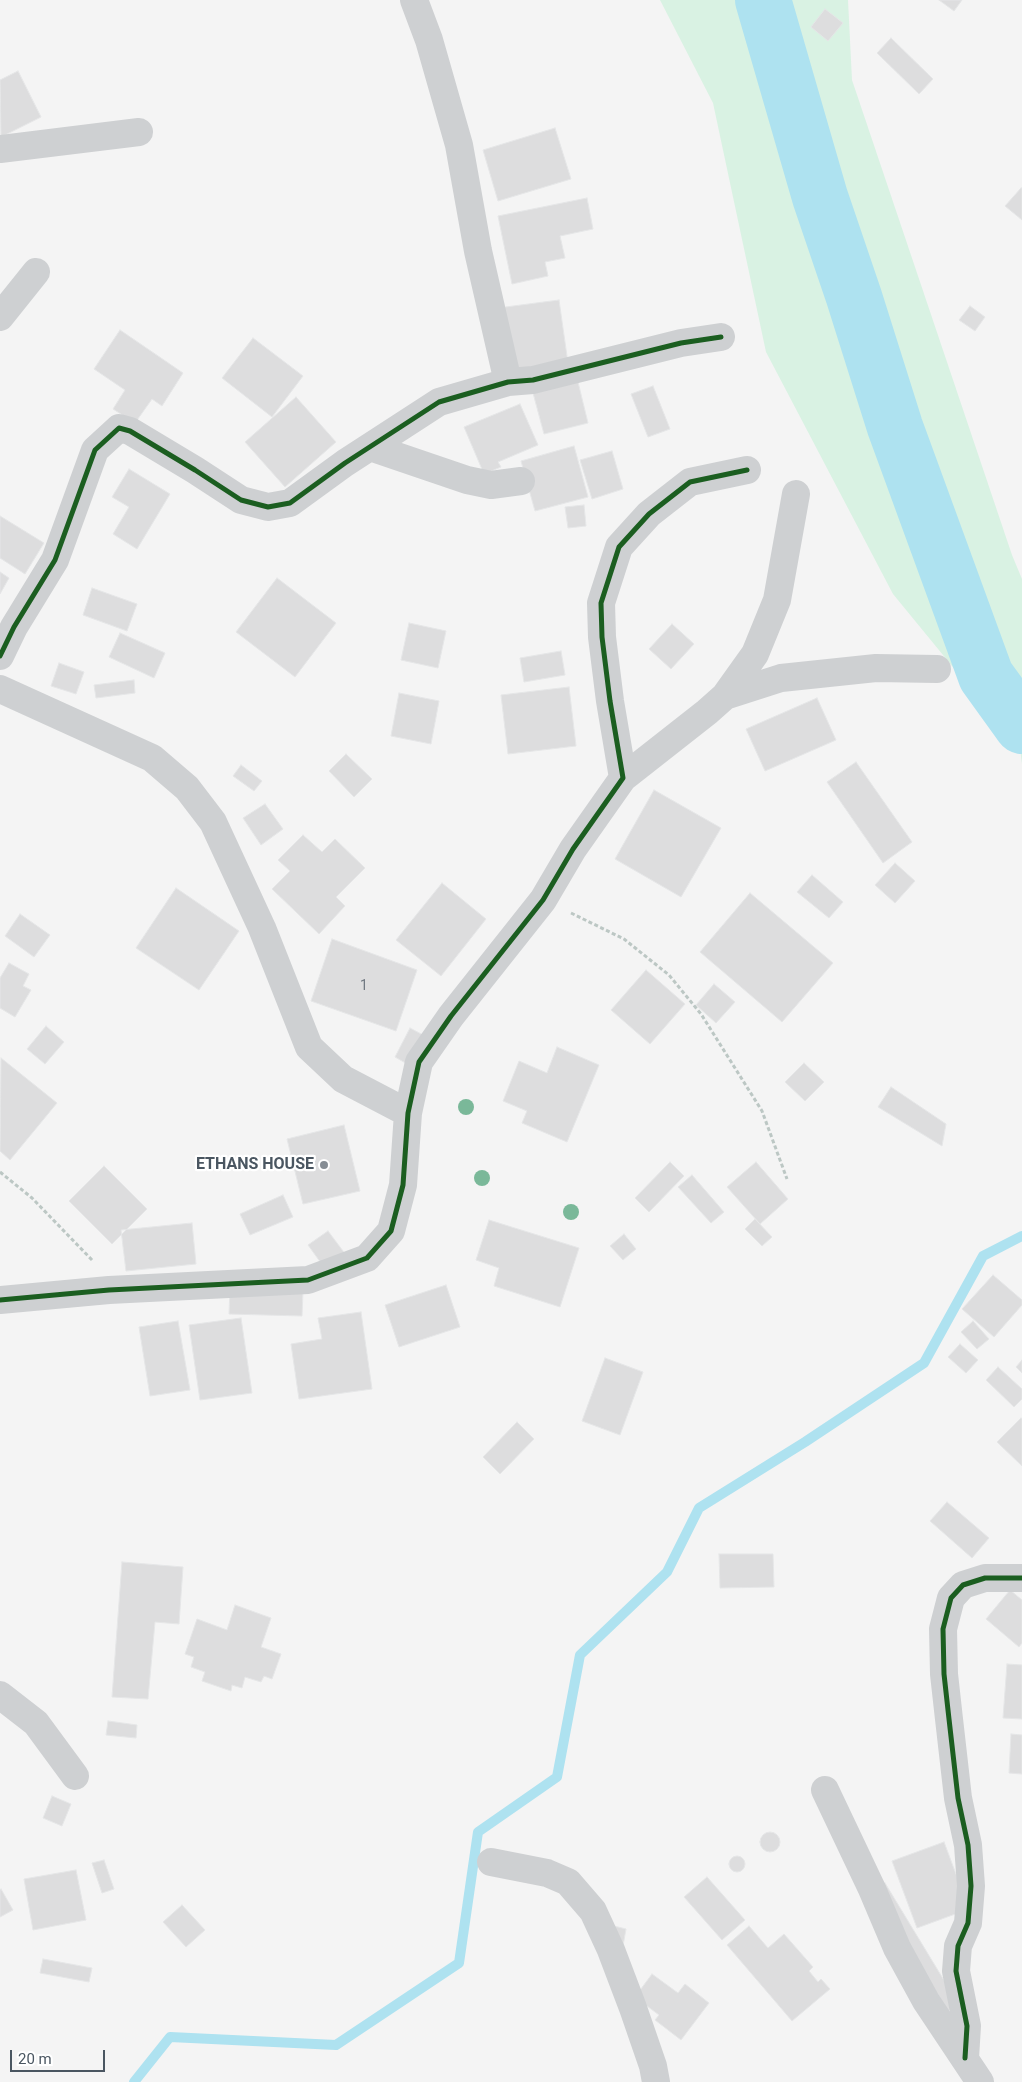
<!DOCTYPE html>
<html>
<head>
<meta charset="utf-8">
<style>
	body { margin:0 }
	#map { position:relative; width:1022px; height:2082px; overflow:hidden; background:#f4f4f4; font-family:Roboto,sans-serif }
	canvas { display:block }
	.scale { position:absolute; left:10px; top:2050px; width:95px; height:22px; box-sizing:border-box; border:2px solid #4a5661; border-top:0; padding-left:6px; font-size:15px; line-height:18px; white-space:nowrap; color:#4a5661; -webkit-text-stroke:4px #fff; paint-order:stroke }
</style>
</head>
<body>
<div id="map">
<canvas width="1022" height="2082"></canvas>
<div class="scale">20 m</div>
</div>
<script>
const g = document.querySelector('canvas').getContext('2d');
g.lineJoin = 'round';
function paint(path, color) { g.fillStyle = color; g.fill(path, 'evenodd'); }
const toPath = rows => new Path2D(rows.map(r => 'M' + r).join(''));
function stroke(path, color, width, dash) { g.strokeStyle = color; g.lineWidth = width; g.lineCap = dash ? 'butt' : 'round'; g.setLineDash(dash || []); g.stroke(path); }
function write(font, color, halo, rows, align = 'center') {
  g.font = font + ' Roboto,sans-serif'; g.lineWidth = 4.5; g.setLineDash([]); g.textBaseline = 'middle'; g.strokeStyle = halo; g.fillStyle = color; for (const [text, x, y, turn = 0] of rows) {
    g.save(); g.translate(x, y); g.rotate((+turn || 0) * Math.PI / 180); g.textAlign = isNaN(turn) ? turn : align; if (halo) g.strokeText(text, 0, 0); g.fillText(text, 0, 0); g.restore();
  }
}
paint(toPath([
	[660,0,848,0,852,80,1012,555,1022,579,1022,764,1020,749,893,594,766,352,713,103]
]), '#d9f2e3');
stroke(toPath([
	[134,2082,170,2037,336,2045,459,1963,478,1832,557,1777,580,1655,667,1572,699,1508,805,1442,924,1363,983,1256,1022,1236]
]), '#aee2f0', 10);
stroke(toPath([
	[763,0,820,197,854,297,895,427,986,676,1022,726]
]), '#aee2f0', 56);
const building = toPath([
	[939,0,962,0,954,11,939,0],
	[825,9,843,23,828,41,811,27,825,9],
	[891,38,933,79,919,94,877,53,891,38],
	[18,71,41,117,1,137,0,80,18,71],
	[555,128,571,179,498,201,483,150,555,128],
	[1021,188,1022,188,1022,220,1005,206,1021,188],
	[587,198,593,229,560,236,565,258,545,262,548,276,512,284,498,216,587,198],
	[559,300,568,363,507,371,498,308,559,300],
	[970,306,985,317,975,331,959,320,970,306],
	[120,330,183,373,162,406,152,399,135,423,113,409,125,390,94,369,120,330],
	[253,338,303,376,272,417,222,378,253,338],
	[578,382,588,423,544,434,533,393,578,382],
	[653,386,670,429,648,437,631,394,653,386],
	[296,397,336,442,285,487,245,442,296,397],
	[520,404,538,445,498,462,501,467,484,474,464,427,520,404],
	[574,446,588,497,535,511,521,461,574,446],
	[612,451,623,489,592,499,580,460,612,451],
	[129,469,170,494,137,549,113,534,129,507,112,497,129,469],
	[584,505,586,526,568,528,565,507,584,505],
	[0,516,44,543,25,574,0,558,0,516],
	[0,572,9,578,0,594,0,572],
	[277,578,336,623,295,677,236,632,277,578],
	[92,588,137,604,127,631,83,615,92,588],
	[409,623,446,631,438,668,401,660,409,623],
	[672,624,694,644,671,669,649,649,672,624],
	[120,633,165,653,154,678,109,657,120,633],
	[561,651,565,675,524,682,520,658,561,651],
	[59,663,84,672,76,694,51,686,59,663],
	[134,680,135,693,96,698,94,685,134,680],
	[569,687,576,746,508,754,501,695,569,687],
	[399,693,439,701,431,744,391,736,399,693],
	[817,698,836,740,765,771,746,729,817,698],
	[346,754,372,779,354,797,329,771,346,754],
	[856,762,912,842,883,863,827,782,856,762],
	[241,765,262,781,254,791,233,776,241,765],
	[654,790,721,828,681,897,615,859,654,790],
	[265,804,283,829,261,845,243,818,265,804],
	[303,835,322,852,335,839,365,868,336,897,345,906,319,934,272,889,290,871,278,860,303,835],
	[895,863,915,881,895,903,875,885,895,863],
	[812,875,843,902,829,918,797,892,812,875],
	[442,883,486,919,441,976,396,940,442,883],
	[176,888,239,931,199,990,136,948,176,888],
	[750,893,833,963,782,1022,700,952,750,893],
	[20,914,50,935,34,957,5,936,20,914],
	[332,939,417,970,396,1031,311,1001,332,939],
	[9,963,29,974,23,986,31,990,15,1017,0,1008,0,978,9,963],
	[646,970,685,1004,650,1044,611,1010,646,970],
	[714,984,735,1002,716,1023,696,1005,714,984],
	[46,1026,64,1042,45,1064,27,1049,46,1026],
	[410,1028,425,1036,409,1065,395,1057,410,1028],
	[557,1047,599,1065,567,1142,522,1123,527,1111,503,1101,519,1061,547,1073,557,1047],
	[1,1058,57,1103,10,1160,0,1151,1,1058],
	[804,1063,824,1082,805,1101,785,1082,804,1063],
	[891,1087,946,1124,942,1146,878,1107,891,1087],
	[344,1125,360,1191,303,1204,287,1139,344,1125],
	[670,1162,684,1176,649,1212,635,1198,670,1162],
	[756,1162,788,1199,760,1224,727,1187,756,1162],
	[104,1166,147,1209,112,1244,69,1201,104,1166],
	[692,1175,724,1212,711,1223,678,1187,692,1175],
	[283,1195,293,1217,250,1235,240,1214,283,1195],
	[755,1219,772,1237,762,1246,745,1229,755,1219],
	[489,1220,579,1248,560,1307,494,1286,499,1268,476,1260,489,1220],
	[192,1223,196,1264,126,1271,121,1230,192,1223],
	[328,1231,346,1255,326,1270,308,1245,328,1231],
	[624,1234,636,1249,623,1260,610,1246,624,1234],
	[993,1275,1022,1300,1022,1305,994,1337,962,1309,993,1275],
	[446,1285,460,1327,399,1347,385,1305,446,1285],
	[230,1289,303,1291,302,1316,229,1314,230,1289],
	[361,1312,372,1389,299,1399,291,1344,322,1339,318,1318,361,1312],
	[241,1318,252,1393,200,1400,189,1325,241,1318],
	[178,1321,190,1390,150,1396,139,1327,178,1321],
	[973,1321,989,1339,977,1349,961,1332,973,1321],
	[960,1344,978,1360,966,1373,948,1357,960,1344],
	[605,1358,643,1372,620,1435,582,1421,605,1358],
	[1022,1360,1022,1373,1016,1367,1022,1360],
	[998,1367,1022,1389,1022,1399,1014,1407,986,1380,998,1367],
	[1021,1418,1022,1419,1022,1466,997,1442,1021,1418],
	[517,1422,534,1439,500,1474,483,1457,517,1422],
	[947,1502,989,1538,972,1558,930,1521,947,1502],
	[719,1554,773,1554,774,1587,720,1588,719,1554],
	[122,1562,183,1567,179,1624,155,1622,148,1699,112,1697,122,1562],
	[1010,1590,1022,1600,1022,1643,1019,1647,986,1619,1010,1590],
	[235,1605,271,1618,261,1647,281,1654,272,1679,264,1676,261,1682,245,1677,242,1688,232,1685,231,1691,202,1681,205,1672,191,1667,194,1657,185,1654,197,1619,227,1630,235,1605],
	[1007,1664,1022,1665,1022,1719,1003,1718,1007,1664],
	[108,1721,137,1725,136,1738,106,1735,108,1721],
	[1011,1734,1022,1735,1022,1774,1009,1773,1011,1734],
	[52,1796,71,1804,62,1826,43,1818,52,1796],
	'760 1842a10 10 0 1 1 20 0a10 10 0 1 1-20 0Z',
	[944,1842,969,1909,917,1928,892,1861,944,1842],
	'729 1864a8 8 0 1 1 16 0a8 8 0 1 1-16 0Z',
	[104,1860,114,1889,102,1893,92,1863,104,1860],
	[76,1870,86,1920,33,1930,24,1879,76,1870],
	[707,1877,745,1920,722,1940,684,1897,707,1877],
	[885,1883,959,2005,948,2011,873,1890,885,1883],
	[1,1889,13,1910,0,1917,0,1890,1,1889],
	[182,1905,205,1930,186,1947,163,1922,182,1905],
	[614,1926,626,1929,623,1946,614,1926],
	[749,1926,768,1948,784,1934,813,1967,809,1971,818,1982,821,1979,830,1989,792,2021,727,1945,749,1926],
	[43,1959,92,1968,89,1982,40,1973,43,1959],
	[652,1974,678,1993,685,1984,709,2003,681,2040,655,2020,659,2015,635,1997,652,1974]
]);
paint(building, '#ddddde');
stroke(building, '#e5e6e7', 1);
stroke(toPath([
	[571,913,624,939,669,975,701,1014,762,1111,787,1179],
	[0,1172,32,1198,93,1261]
]), '#bcc7c4', 3, [4, 2.5]);
stroke(toPath([
	[414,0,429,40,459,145,478,251,508,382],
	[0,149,139,132],
	[0,317,36,272],
	[370,447,467,480,491,485,521,481],
	[0,656,14,627,55,560,95,450,119,428,130,431,195,470,241,500,268,507,290,503,345,463,439,402,508,382,533,380,681,343,721,337],
	[0,689,152,758,187,788,213,822,262,928,309,1047,343,1079,408,1113],
	[725,696,755,654,777,600,796,494],
	[623,778,707,712,725,696,781,678,876,668,937,669],
	[0,1300,109,1290,308,1280,367,1258,391,1231,403,1185,408,1113,419,1062,451,1016,543,900,573,849,623,778,610,701,602,637,601,603,619,547,649,514,690,482,747,470],
	[0,1695,36,1723,75,1776],
	[825,1790,872,1889,897,1948,926,2001,980,2082],
	[491,1862,547,1873,568,1882,593,1911,611,1950,633,2008,653,2066,656,2082],
	[965,2058,967,2026,956,1971,958,1946,968,1923,971,1886,968,1845,958,1798,949,1719,944,1674,943,1629,951,1598,963,1585,985,1578,1022,1578]
]), '#ced0d2', 28);
stroke(toPath([
	[0,656,14,627,55,560,95,450,119,428,130,431,195,470,241,500,268,507,290,503,345,463,439,402,508,382,533,380,681,343,721,337],
	[0,1300,109,1290,308,1280,367,1258,391,1231,403,1185,408,1113,419,1062,451,1016,543,900,573,849,623,778,610,701,602,637,601,603,619,547,649,514,690,482,747,470],
	[965,2058,967,2026,956,1971,958,1946,968,1923,971,1886,968,1845,958,1798,949,1719,944,1674,943,1629,951,1598,963,1585,985,1578,1022,1578]
]), '#1b5e20', 5);
g.fillStyle = '#7ab899';
for (const [x, y] of [
	[466,1107],
	[482,1178],
	[571,1212]
]) { g.beginPath(); g.arc(x, y, 8, 0, 2 * Math.PI); g.fill(); }
for (const [x, y, r, color] of [
	[324,1165,5,"#868d94"]
]) { const dot = new Path2D(); dot.arc(x, y, r, 0, 2 * Math.PI); g.fillStyle = color; g.fill(dot); stroke(dot, '#fff', 2); }
write('14px', '#707881', null, [
	["1",364,986]
]);
write('bold 16px', '#4a5661', '#fff', [
	["ETHANS HOUSE",314,1165]
], 'right');
</script>
</body>
</html>
